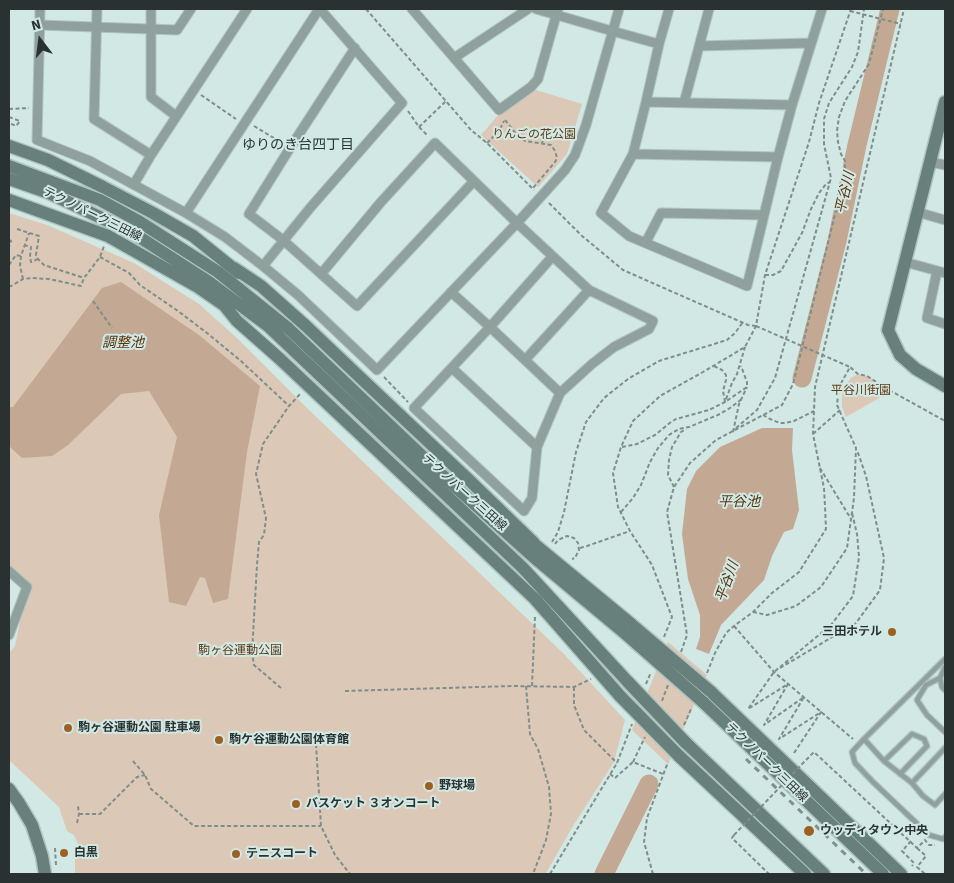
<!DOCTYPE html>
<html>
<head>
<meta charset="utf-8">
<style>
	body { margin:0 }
	#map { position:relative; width:954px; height:883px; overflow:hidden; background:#d1e8e4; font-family:"Source Sans 3",sans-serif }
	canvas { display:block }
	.frame { position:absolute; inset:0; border:10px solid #293230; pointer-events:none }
	.north { position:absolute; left:15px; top:15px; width:50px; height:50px; -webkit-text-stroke:4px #d1e8e4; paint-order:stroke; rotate:345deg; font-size:14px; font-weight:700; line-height:20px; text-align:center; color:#293230 }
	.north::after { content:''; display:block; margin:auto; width:18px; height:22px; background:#293230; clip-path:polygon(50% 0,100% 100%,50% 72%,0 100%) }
</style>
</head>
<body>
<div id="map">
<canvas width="954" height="883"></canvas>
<div class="frame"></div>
<div class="north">N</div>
</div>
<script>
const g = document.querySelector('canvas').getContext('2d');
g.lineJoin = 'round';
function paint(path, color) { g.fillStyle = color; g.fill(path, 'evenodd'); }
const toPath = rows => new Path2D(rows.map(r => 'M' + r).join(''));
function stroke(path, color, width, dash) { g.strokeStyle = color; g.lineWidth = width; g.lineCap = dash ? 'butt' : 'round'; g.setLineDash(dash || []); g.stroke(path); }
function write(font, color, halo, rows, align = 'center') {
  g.font = font + ' "Source Sans 3","Noto Sans JP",sans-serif'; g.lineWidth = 4; g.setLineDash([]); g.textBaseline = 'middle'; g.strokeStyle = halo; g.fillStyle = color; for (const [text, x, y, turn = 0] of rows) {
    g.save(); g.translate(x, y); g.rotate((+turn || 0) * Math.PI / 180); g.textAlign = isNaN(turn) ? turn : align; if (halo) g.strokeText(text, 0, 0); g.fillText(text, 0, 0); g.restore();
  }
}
paint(toPath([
	[536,90,582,104,567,154,538,187,481,135,501,112],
	[9,213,47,225,134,263,199,304,238,339,308,409,564,654,625,720,614,762,573,826,546,873,544,874,75,874,75,855,78,846,77,842,74,835,67,831,59,807,9,760,9,653,15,646,27,587,9,571],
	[858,374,867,376,889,390,886,394,846,417,842,407,842,394,846,384,851,378],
	[668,642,707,675,668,764,632,730]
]), '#dcc8b6');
paint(toPath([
	[121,282,199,335,260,386,247,452,228,599,213,603,205,578,200,577,186,606,169,602,159,515,177,437,149,391,121,394,68,445,52,456,22,458,9,446,9,407,13,407,102,288],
	[762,428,793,428,792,450,799,510,793,529,784,532,772,556,764,580,721,625,709,654,696,649,700,637,700,615,688,579,682,534,687,489,696,471,720,447]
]), '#c3a993');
stroke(toPath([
	[802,378,837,241,857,145,890,9],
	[604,874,649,784]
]), '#c3a993', 19);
const lane = toPath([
	[945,659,864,739,852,752,855,763,873,782,929,835,943,839,945,837],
	[945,667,940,678,942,687,945,690],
	[940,678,926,685,917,700,927,715,945,732],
	[864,739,884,761,912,783,923,796,935,805,945,794],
	[884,761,912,734,924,739,927,746,900,774],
	[912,783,945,748]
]);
const street = toPath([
	[40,9,37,140,90,161,186,213,225,237,263,266,298,295,377,370,517,223,565,170,575,155,586,125,619,9],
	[97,9,94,119,151,155,134,184],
	[151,9,151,97,176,116],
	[412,9,499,110,531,87,538,79,558,9],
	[536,9,612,31,659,44,669,9],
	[40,25,177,30,191,9],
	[659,44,646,102,633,154,601,213,629,236,747,286,778,157,792,105,822,9],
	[699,46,811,43],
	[355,48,290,148,249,214,283,240,357,306,474,181],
	[454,58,528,9],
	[646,102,792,105],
	[684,103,709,9],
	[633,154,778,157],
	[151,155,247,9],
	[930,162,945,165],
	[917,212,945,220],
	[186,213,319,9],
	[646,242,661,213,764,215],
	[552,257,490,327,560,393],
	[905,262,945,273],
	[263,266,310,208,402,103,320,9],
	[937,271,927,318,945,324],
	[321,274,381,202,435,143,517,223,589,290,653,321,649,329,614,347,592,364,560,393,537,447,532,498,524,511,414,408,490,327,451,292],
	[525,360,589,290],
	[452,368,537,447],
	[9,571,27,587,9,635]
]);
const secondary = toPath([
	[945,102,888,330,900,355,916,369,945,386],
	[9,146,48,160,103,187,153,213,193,236,239,273],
	[9,166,100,200,140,222,218,272,289,329,442,475,537,560,627,635],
	[9,179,49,193,133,233,209,282,268,326,523,568,628,682],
	[9,200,108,236,198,287,224,305,237,321,280,359,535,599,620,696],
	[234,268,261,286,306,326,366,383,469,480,534,543],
	[528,539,631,624],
	[710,691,901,874],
	[703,702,883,874],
	[685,742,824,874],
	[679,756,805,874],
	[9,789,19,803,32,825,42,856,45,874]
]);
stroke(lane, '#afc4c0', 7);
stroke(street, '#afc4c0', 11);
stroke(secondary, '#afc4c0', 15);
stroke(toPath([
	[366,9,471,130,487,143,534,190],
	[201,95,236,119],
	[9,109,29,108],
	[408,111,419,127,428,136],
	[9,117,20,121,16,126,9,123],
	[505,120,517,135,525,141,551,145,555,151,557,158,555,162,533,188],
	[254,126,282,143],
	[419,127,446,101],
	[487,143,499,131,504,121],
	[542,144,545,126],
	[549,203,581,235,623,270,748,325,756,326],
	[17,229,39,236,36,255,38,259,44,265,84,278],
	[9,240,11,241,9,247],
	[24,245,31,247,30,256,31,262,38,259],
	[100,257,129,273,140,285,178,311,207,333,241,361,289,406],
	[9,265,16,255,21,256],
	[765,275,773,275,781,271,802,233,811,209,819,193,826,184,830,182],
	[23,279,20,266,21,256,29,233],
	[9,287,23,279,32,278,49,279,81,286,84,278,100,257,104,246],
	[93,301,112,328],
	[714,366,722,370,726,375,726,380,723,391,725,402,747,387,747,382,741,366],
	[384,377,408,402],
	[763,415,770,419,780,423,785,423,794,421,814,411],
	[736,428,757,410,775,378,831,178,824,144,824,119,829,103,852,67,858,52,864,9],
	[733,432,739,404,747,387],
	[813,434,840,410],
	[622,447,637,444,655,435,671,422,676,419,709,410,725,402,732,383,737,374,745,347],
	[820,468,851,519],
	[674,487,668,475,669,460,672,447,681,432,686,429],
	[621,512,633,498,641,485,650,462,658,448,669,435,679,429,689,427,720,414,730,408,742,399],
	[552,542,558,532,564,512,576,452,586,422,604,398,628,379,659,361,727,340,735,333,743,322],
	[555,544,558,540,567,536,574,538,578,543,579,550,575,558,572,559],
	[580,548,587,546,630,531],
	[753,612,767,615,796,606,821,587,847,548,854,498,856,448,837,405,839,387,850,367,858,374,867,376,889,390,945,421],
	[734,626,774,672,853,739],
	[664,637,672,617,652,565,630,531,618,507,613,473,621,447,633,421,660,396,703,372,745,347,756,326,765,275,809,142,819,103,851,9],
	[681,652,687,635,667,512,674,487,690,463,716,440,782,405,793,384,845,174,845,161,841,154,838,142,837,131,839,117,845,101,869,64,883,9],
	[780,668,856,623,880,590,884,558,866,476,857,450],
	[707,673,715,653,726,633,734,626,753,612,772,593,799,572,826,529,825,506,824,488,813,434,815,387,904,9],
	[646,684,651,672],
	[526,686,530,734,538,749,549,787,551,814,546,840,533,874],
	[532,686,535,616],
	[574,687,574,705,584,730,617,763],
	[281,688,254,665,252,653,257,565,259,542,264,535,266,518,256,474,263,444,289,406,301,393],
	[345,691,512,686,574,687,591,679],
	[662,701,668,685],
	[684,725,692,707],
	[316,744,321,826,335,855,350,874],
	[794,753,821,712,779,739,804,697,764,725,788,684,748,709,774,672,831,625,853,596,859,557,857,534,852,513],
	[806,760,814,752,917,848,925,840,929,845,935,845],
	[133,761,145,775,151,789,194,826,321,826],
	[633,762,645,737],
	[610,774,615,778,633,762,663,774],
	[79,814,100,814,137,777,145,775],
	[77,823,79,814,78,806],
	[734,835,732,838,769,874],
	[911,841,902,851,914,863,912,866],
	[55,848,56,865],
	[917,848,926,856,917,867,925,874],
	[550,874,617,763,632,724],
	[653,874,644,842,647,818,668,762]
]), '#7e8e8b', 2, [4, 2.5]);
stroke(lane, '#8fa09d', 4.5);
stroke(street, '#8fa09d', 9);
stroke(secondary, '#67807c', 12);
stroke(toPath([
	[746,759,866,874]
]), '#7f908d', 3, [6, 6]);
const secondaryBridge = toPath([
	[631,624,710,691],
	[627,635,703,702],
	[628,682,685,742],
	[620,696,679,756]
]);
stroke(secondaryBridge, '#afc4c0', 15, []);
stroke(toPath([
	[850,11,901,24],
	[756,326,850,367],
	[734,835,806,760]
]), '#7e8e8b', 2, [4, 2.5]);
stroke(secondaryBridge, '#67807c', 12);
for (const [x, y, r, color] of [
	[892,632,5,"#9c6122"],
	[68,728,5,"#9c6122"],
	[219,740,5,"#9c6122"],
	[429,786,5,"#9c6122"],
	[296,804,5,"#9c6122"],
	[809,831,6,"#9c6122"],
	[64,853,5,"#9c6122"],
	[236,854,5,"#9c6122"]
]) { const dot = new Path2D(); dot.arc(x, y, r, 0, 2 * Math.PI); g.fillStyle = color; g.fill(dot); stroke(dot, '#d1e8e4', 2); }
write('12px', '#603b15', '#d1e8e4', [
	["りんごの花公園",534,135],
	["平谷川街園",861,391],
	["駒ヶ谷運動公園",240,651]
]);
write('12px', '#293230', '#d1e8e4', [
	["テクノパーク三田線",92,215,26],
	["テクノパーク三田線",464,493,42],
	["テクノパーク三田線",766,763,44]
]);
write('bold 12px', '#293230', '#d1e8e4', [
	["三田ホテル",882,632,"right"],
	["駒ヶ谷運動公園 駐車場",78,728],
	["駒ケ谷運動公園体育館",229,740],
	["野球場",439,786],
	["バスケット ３オンコート",306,804],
	["ウッディタウン中央",820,831],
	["白黒",74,853],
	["テニスコート",246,854]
], 'left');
write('14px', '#253835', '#d1e8e4', [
	["ゆりのき台四丁目",298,146]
]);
write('italic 14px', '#59340d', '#d1e8e4', [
	["平谷川",846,193,-77],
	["調整池",123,344],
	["平谷池",739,503],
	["平谷川",728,582,-70]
]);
</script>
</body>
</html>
